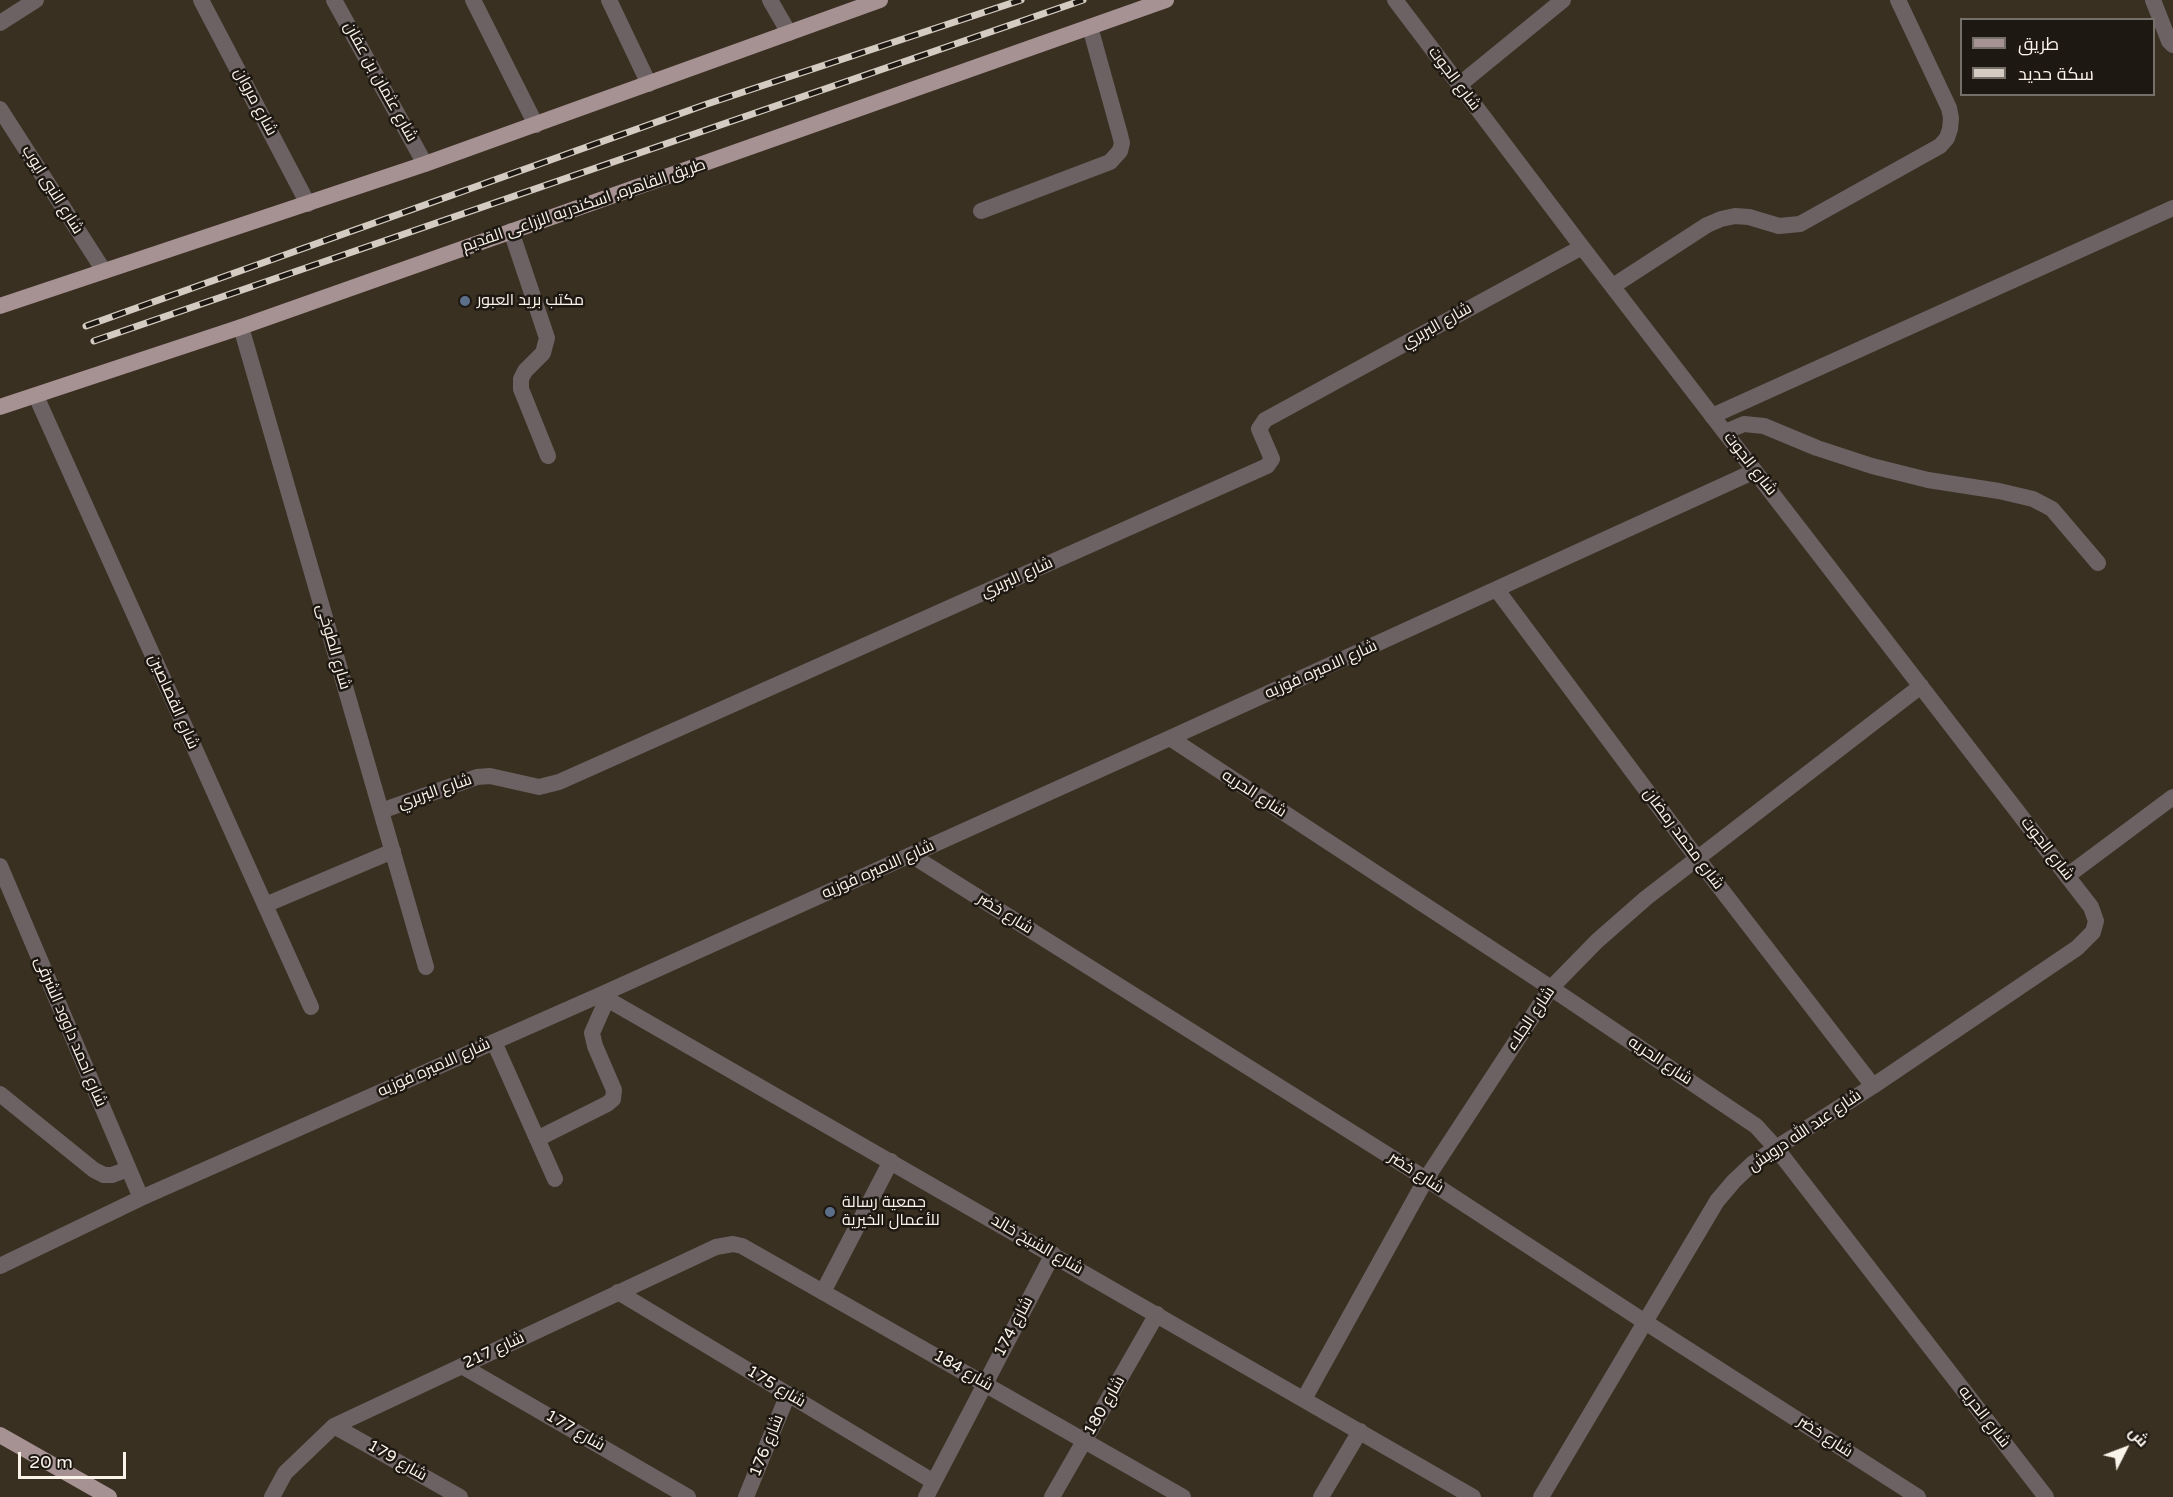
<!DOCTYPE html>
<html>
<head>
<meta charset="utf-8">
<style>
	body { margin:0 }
	#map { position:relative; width:2173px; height:1497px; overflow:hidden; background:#3a3021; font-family:"Varela Round",Cairo,sans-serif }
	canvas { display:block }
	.legend { position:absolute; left:1960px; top:18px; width:195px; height:78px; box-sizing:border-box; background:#1d1912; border:2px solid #757068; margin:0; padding:8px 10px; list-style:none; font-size:18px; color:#faf3ea }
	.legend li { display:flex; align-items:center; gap:12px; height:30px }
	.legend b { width:30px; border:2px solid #757068 }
	.north { position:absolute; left:2095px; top:1419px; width:60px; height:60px; -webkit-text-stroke:4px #1d1912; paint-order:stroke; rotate:48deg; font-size:16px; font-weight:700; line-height:24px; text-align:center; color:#faf3ea }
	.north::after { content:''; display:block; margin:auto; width:21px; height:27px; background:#faf3ea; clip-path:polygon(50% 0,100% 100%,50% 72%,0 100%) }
	.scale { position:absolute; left:18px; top:1452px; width:108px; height:27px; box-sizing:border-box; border:3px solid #faf3ea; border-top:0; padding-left:8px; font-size:18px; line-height:21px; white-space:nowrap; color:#faf3ea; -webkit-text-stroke:4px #1d1912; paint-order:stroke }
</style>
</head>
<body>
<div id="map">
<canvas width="2173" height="1497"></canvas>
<ul class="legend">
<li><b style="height:8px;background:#a69193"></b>طريق</li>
<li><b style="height:8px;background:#d4ccc2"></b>سكة حديد</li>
</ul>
<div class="north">ش</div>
<div class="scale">20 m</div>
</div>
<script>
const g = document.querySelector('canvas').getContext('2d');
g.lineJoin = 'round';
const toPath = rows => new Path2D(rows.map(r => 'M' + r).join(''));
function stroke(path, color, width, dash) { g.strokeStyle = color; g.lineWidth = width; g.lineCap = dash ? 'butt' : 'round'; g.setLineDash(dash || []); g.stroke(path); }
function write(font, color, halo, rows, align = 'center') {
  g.font = font + ' "Varela Round",Cairo,sans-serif'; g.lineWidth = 5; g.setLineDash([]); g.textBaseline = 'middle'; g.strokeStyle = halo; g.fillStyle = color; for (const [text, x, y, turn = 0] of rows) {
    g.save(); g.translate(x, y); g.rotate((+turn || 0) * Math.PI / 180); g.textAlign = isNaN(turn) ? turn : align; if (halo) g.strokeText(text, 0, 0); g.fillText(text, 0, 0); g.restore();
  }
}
stroke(toPath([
	[2153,0,2169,41,2173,45],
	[1459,85,1563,0],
	[981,211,1110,162,1120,151,1122,143,1120,135,1090,27],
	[511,231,547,338,543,353,525,371,521,379,521,389,548,456],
	[1613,286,1707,225,1721,219,1735,216,1749,217,1779,226,1800,224,1940,146,1947,138,1950,129,1951,118,1949,108,1898,0],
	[1712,416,2173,208],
	[1725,432,1744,424,1764,426,1817,448,1872,466,1928,480,1999,491,2033,499,2052,509,2098,563],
	[2067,876,2173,797],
	[494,1042,555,1179],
	[537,1139,607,1104,613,1099,614,1090,595,1046,592,1033,607,999]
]), '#6c6263', 16);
stroke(toPath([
	[201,0,308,204],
	[334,0,425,164],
	[473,0,536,125],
	[609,0,649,84],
	[770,0,789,33],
	[1395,0,1582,247,2091,907,2096,921,2093,932,2077,948,1873,1086,1776,1148,1752,1164,1734,1181,1717,1201,1541,1497],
	[0,23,36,0],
	[0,109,104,271],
	[241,327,426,967],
	[36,396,311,1007],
	[1497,590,1697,858,1873,1086],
	[1170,738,1551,988,1756,1126,1776,1148,2046,1497],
	[381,811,477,777,490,776,539,787,559,782,1267,466,1272,459,1259,429,1265,420,1582,247],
	[911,855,1426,1179,1645,1322,1918,1497],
	[0,866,141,1198],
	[265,905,393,851],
	[600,995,1473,1497],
	[0,1094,94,1170,104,1175,112,1175,128,1169],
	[0,1266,141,1198,600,995,1170,738,1755,471],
	[618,1292,934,1482],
	[823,1292,891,1161],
	[462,1366,688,1497],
	[1304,1399,1426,1179,1551,988,1597,941,1646,898,1921,686],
	[334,1426,460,1497],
	[272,1497,285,1473,334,1426,716,1247,733,1244,742,1246,1183,1497],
	[746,1497,788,1394],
	[926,1497,1053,1254],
	[1052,1497,1157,1314],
	[1321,1497,1360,1431]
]), '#6c6263', 16);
stroke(toPath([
	[0,306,425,164,880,0],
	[0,407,241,327,1166,0],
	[0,1435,109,1497]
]), '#a69193', 16);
const rail = toPath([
	[86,326,707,104,1021,0],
	[94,341,1083,0]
]);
stroke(rail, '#d4ccc2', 7);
stroke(rail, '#1d1912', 4.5, [14]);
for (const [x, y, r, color] of [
	[465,301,6,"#5c6f8a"],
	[830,1212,6,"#5c6f8a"]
]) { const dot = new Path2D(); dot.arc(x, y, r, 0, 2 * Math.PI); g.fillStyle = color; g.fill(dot); stroke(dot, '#1d1912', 2); }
write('16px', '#faf3ea', '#1d1912', [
	["شارع الجوت",1454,79,53],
	["شارع عثمان بن عفان",380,82,61],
	["شارع مروان",255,102,62],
	["شارع النبى ايوب",52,190,58],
	["طريق القاهره, اسكندريه الزراعى القديم",584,206,-19],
	["شارع البربري",1437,326,-29],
	["شارع الجوت",1750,464,52],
	["شارع البربري",1017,578,-24],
	["شارع الطوخى",333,647,74],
	["شارع الاميره فوزيه",1321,670,-24],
	["شارع القصاصين",173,702,66],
	["شارع البربري",435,792,-19],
	["شارع الحريه",1254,794,33],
	["شارع محمد رمضان",1683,839,53],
	["شارع الجوت",2047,849,52],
	["شارع الاميره فوزيه",878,870,-24],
	["شارع خضر",1005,914,32],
	["شارع الجلاء",1531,1019,-56],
	["شارع احمد داوود الشرقى",70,1032,67],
	["شارع الحريه",1660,1061,34],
	["شارع الاميره فوزيه",434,1068,-24],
	["شارع عبد الله درويش",1805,1131,-34],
	["شارع خضر",1416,1173,33],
	["شارع الشيخ خالد",1037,1245,30],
	["شارع 174",1014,1327,-62],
	["شارع 217",494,1351,-25],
	["شارع 184",963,1371,30],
	["شارع 175",776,1387,31],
	["شارع 180",1105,1406,-60],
	["شارع الحريه",1984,1417,52],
	["شارع 177",575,1431,30],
	["شارع خضر",1825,1437,33],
	["شارع 176",767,1446,-68],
	["شارع 179",397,1461,30]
]);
write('16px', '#faf3ea', '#1d1912', [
	["مكتب بريد العبور",477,301],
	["جمعية رسالة",842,1203],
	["للأعمال الخيرية",842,1221]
], 'left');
</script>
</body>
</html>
